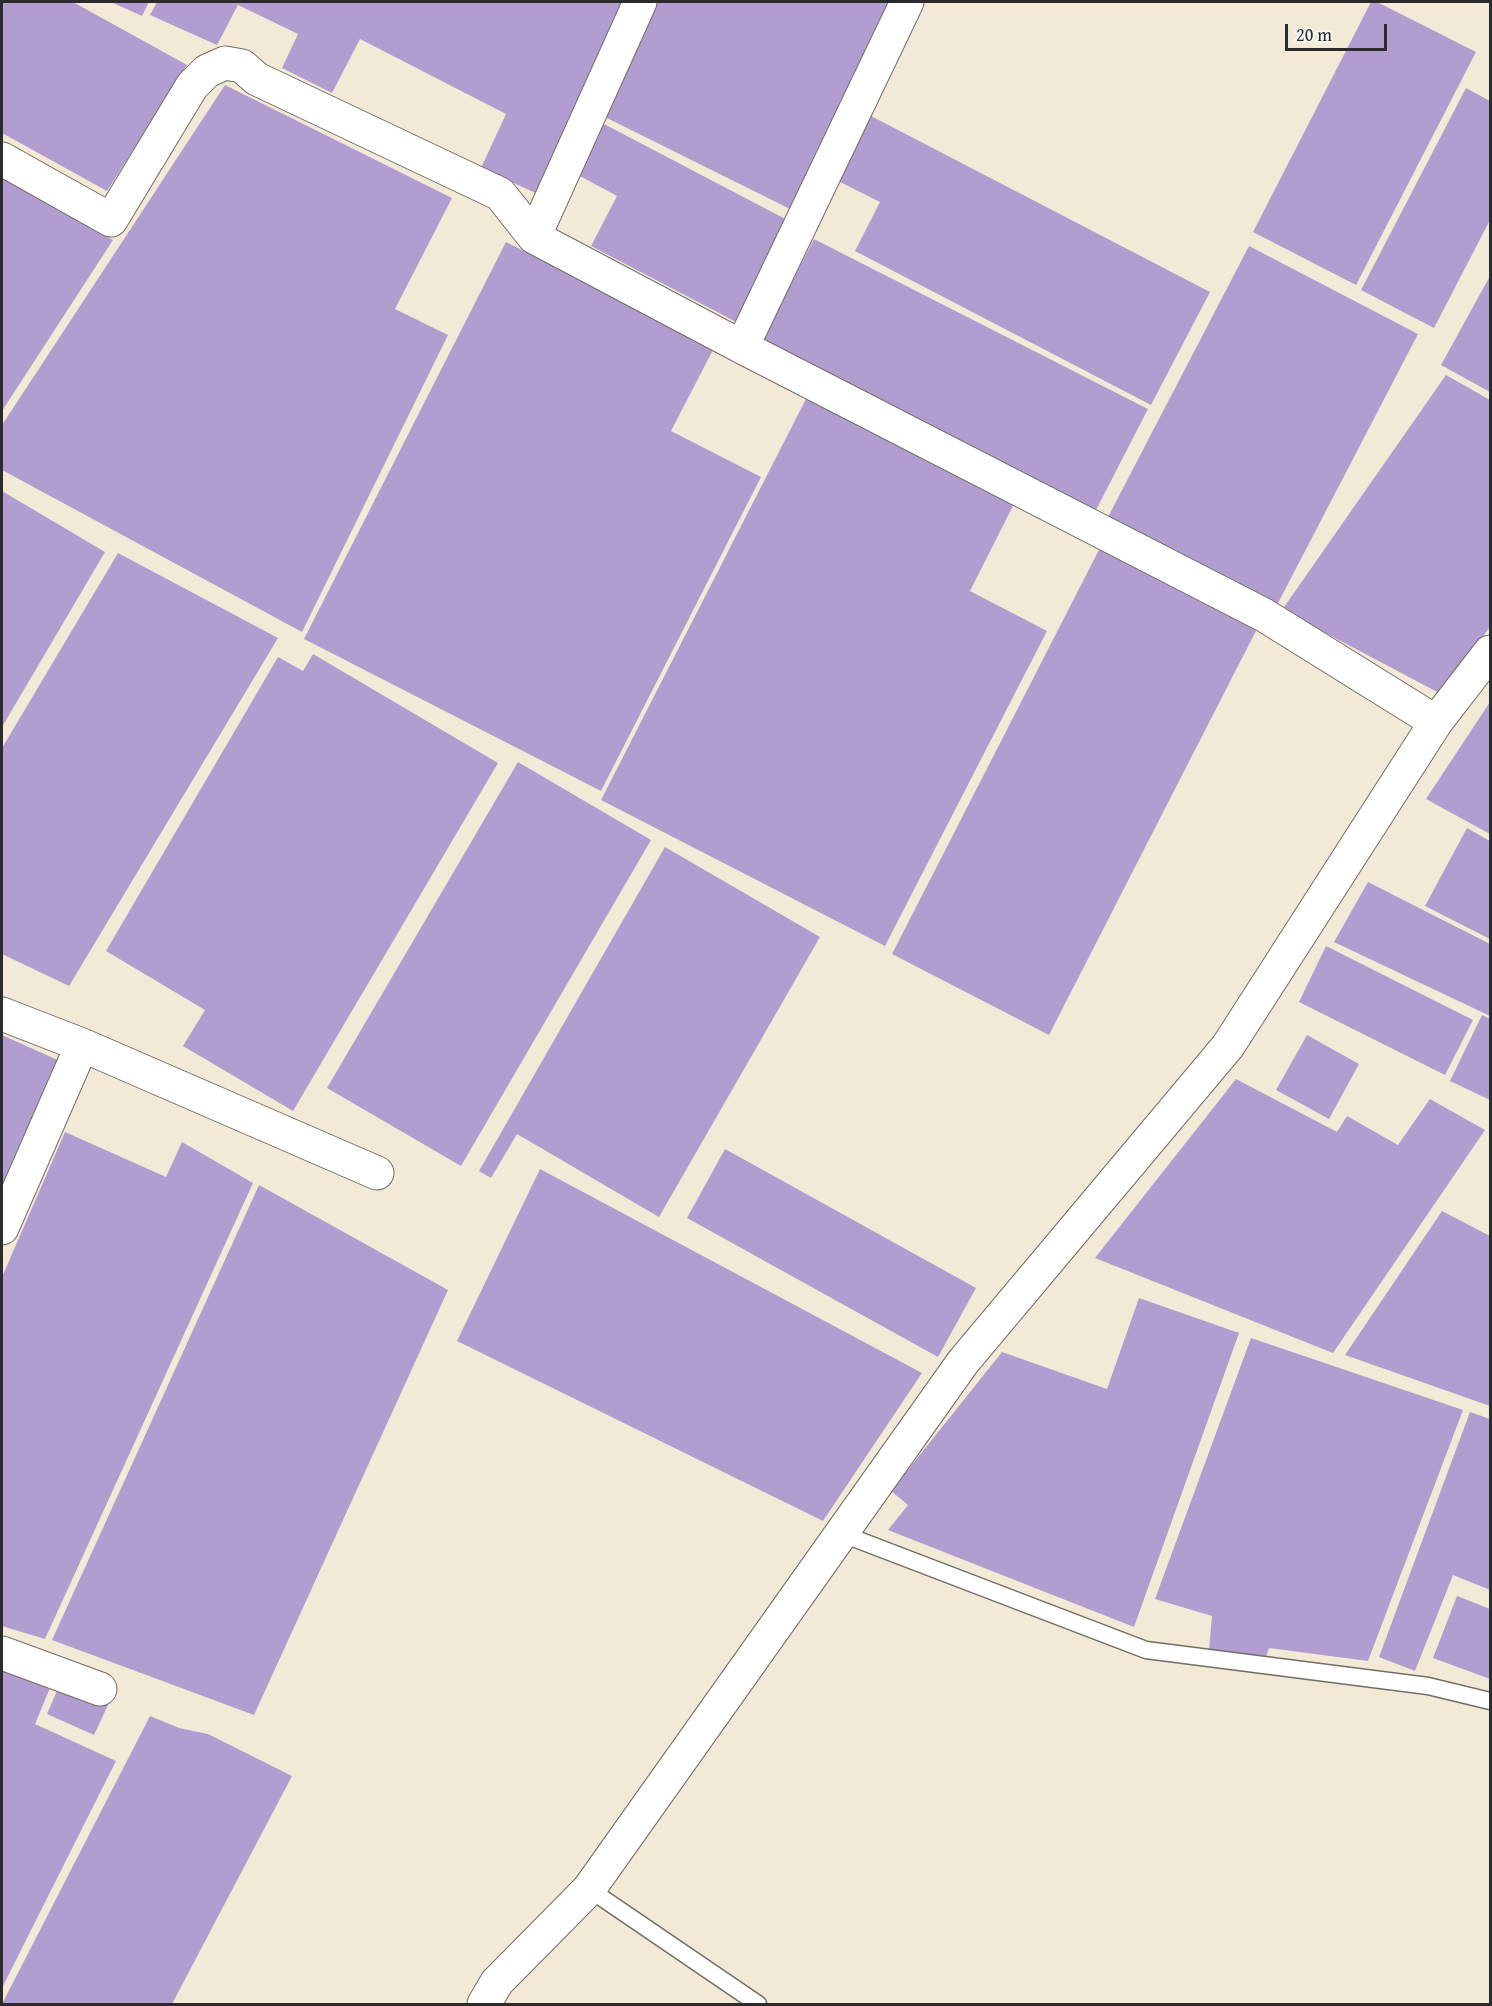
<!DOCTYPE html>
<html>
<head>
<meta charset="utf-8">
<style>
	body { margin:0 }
	#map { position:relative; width:1492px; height:2006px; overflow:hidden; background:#f2ead7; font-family:"Gentium Book Plus",serif }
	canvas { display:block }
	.frame { position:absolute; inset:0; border:3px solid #2b2b2b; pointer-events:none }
	.scale { position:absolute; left:1285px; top:24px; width:102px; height:27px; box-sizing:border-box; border:3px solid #2b2b2b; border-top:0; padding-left:8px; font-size:18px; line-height:21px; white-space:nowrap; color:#2b2b2b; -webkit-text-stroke:4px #f6f6f2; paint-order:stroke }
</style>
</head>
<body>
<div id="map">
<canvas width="1492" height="2006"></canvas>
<div class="frame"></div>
<div class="scale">20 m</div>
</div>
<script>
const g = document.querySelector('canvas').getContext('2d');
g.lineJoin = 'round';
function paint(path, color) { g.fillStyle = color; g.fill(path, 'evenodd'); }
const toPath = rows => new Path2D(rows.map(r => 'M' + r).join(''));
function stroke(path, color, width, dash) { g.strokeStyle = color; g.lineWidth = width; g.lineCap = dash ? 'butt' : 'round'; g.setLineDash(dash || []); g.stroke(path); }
paint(toPath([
	[2,2,73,2,187,65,107,191,2,133],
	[111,2,149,2,142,16],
	[157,2,629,2,542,196,481,168,506,114,360,39,332,93,282,68,298,34,238,5,217,45,150,15],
	[657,2,893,2,794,211,601,115],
	[1371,2,1377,2,1476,52,1356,285,1253,232],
	[225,85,452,198,395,309,448,335,302,632,2,470,2,425],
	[1466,88,1490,101,1490,220,1434,328,1361,290],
	[871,116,1210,292,1151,405,855,251,880,202,838,181],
	[604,124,793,223,740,324,591,246,617,196,578,175],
	[2,177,113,240,2,411],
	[814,239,1148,409,1096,510,762,340],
	[506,242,714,348,671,431,761,477,601,791,304,639],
	[1249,246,1418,334,1277,605,1108,517],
	[1490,276,1490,392,1441,365],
	[1446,375,1490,400,1490,627,1441,694,1282,610],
	[808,395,1015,502,970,591,1047,631,885,946,601,800],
	[2,491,105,552,2,727],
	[1102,544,1259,625,1049,1035,892,954],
	[118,553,278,638,69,986,2,954,2,748],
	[313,654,498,763,293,1111,183,1046,205,1010,106,951,278,657,303,671],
	[1490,702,1490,834,1426,799],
	[518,762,651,840,461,1166,327,1088],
	[1467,828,1490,841,1490,939,1425,906],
	[665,847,820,937,659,1217,517,1134,491,1178,479,1171],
	[1368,882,1490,944,1490,1016,1334,942],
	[1326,946,1473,1020,1445,1075,1299,1002],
	[1482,1015,1490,1019,1490,1100,1450,1081],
	[2,1035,62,1062,2,1197],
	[1307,1035,1359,1064,1329,1119,1276,1090],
	[1236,1079,1337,1132,1347,1116,1398,1145,1430,1099,1485,1130,1333,1353,1095,1258],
	[65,1132,166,1177,182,1142,253,1183,45,1639,2,1626,2,1277],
	[725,1149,976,1288,938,1357,687,1218],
	[540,1169,922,1373,823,1521,457,1341],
	[259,1185,448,1290,254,1715,52,1640],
	[1442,1211,1490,1236,1490,1406,1345,1355],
	[1139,1298,1239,1333,1134,1627,888,1530,908,1505,891,1491,1002,1352,1107,1389],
	[1251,1338,1463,1410,1368,1661,1269,1648,1266,1657,1209,1650,1212,1616,1155,1599],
	[1470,1412,1490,1419,1490,1590,1453,1575,1415,1671,1379,1657],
	[1457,1596,1490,1609,1490,1679,1433,1658],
	[2,1671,50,1688,35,1724,116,1761,2,1988],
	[60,1684,108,1705,94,1735,47,1714],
	[150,1716,179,1728,208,1734,292,1776,172,2004,2,2004]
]), '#b29dd0');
const lane = toPath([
	[840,1533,1146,1650,1428,1686,1490,1701],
	[589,1889,758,2004]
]);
const street = toPath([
	[2,159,111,220,192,86,207,71,225,63,242,66,257,79,500,194,534,237,742,347,1264,615,1436,722],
	[534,237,640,2],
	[742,347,907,2],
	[2,1014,82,1045,377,1173],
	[2,1228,82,1045],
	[2,1653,100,1689],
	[484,2004,497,1982,589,1889,963,1362,1228,1046,1436,722,1490,652]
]);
stroke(lane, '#716e67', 19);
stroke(street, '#716e67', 35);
stroke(lane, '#fff', 16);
stroke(street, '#fff', 33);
</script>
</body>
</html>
